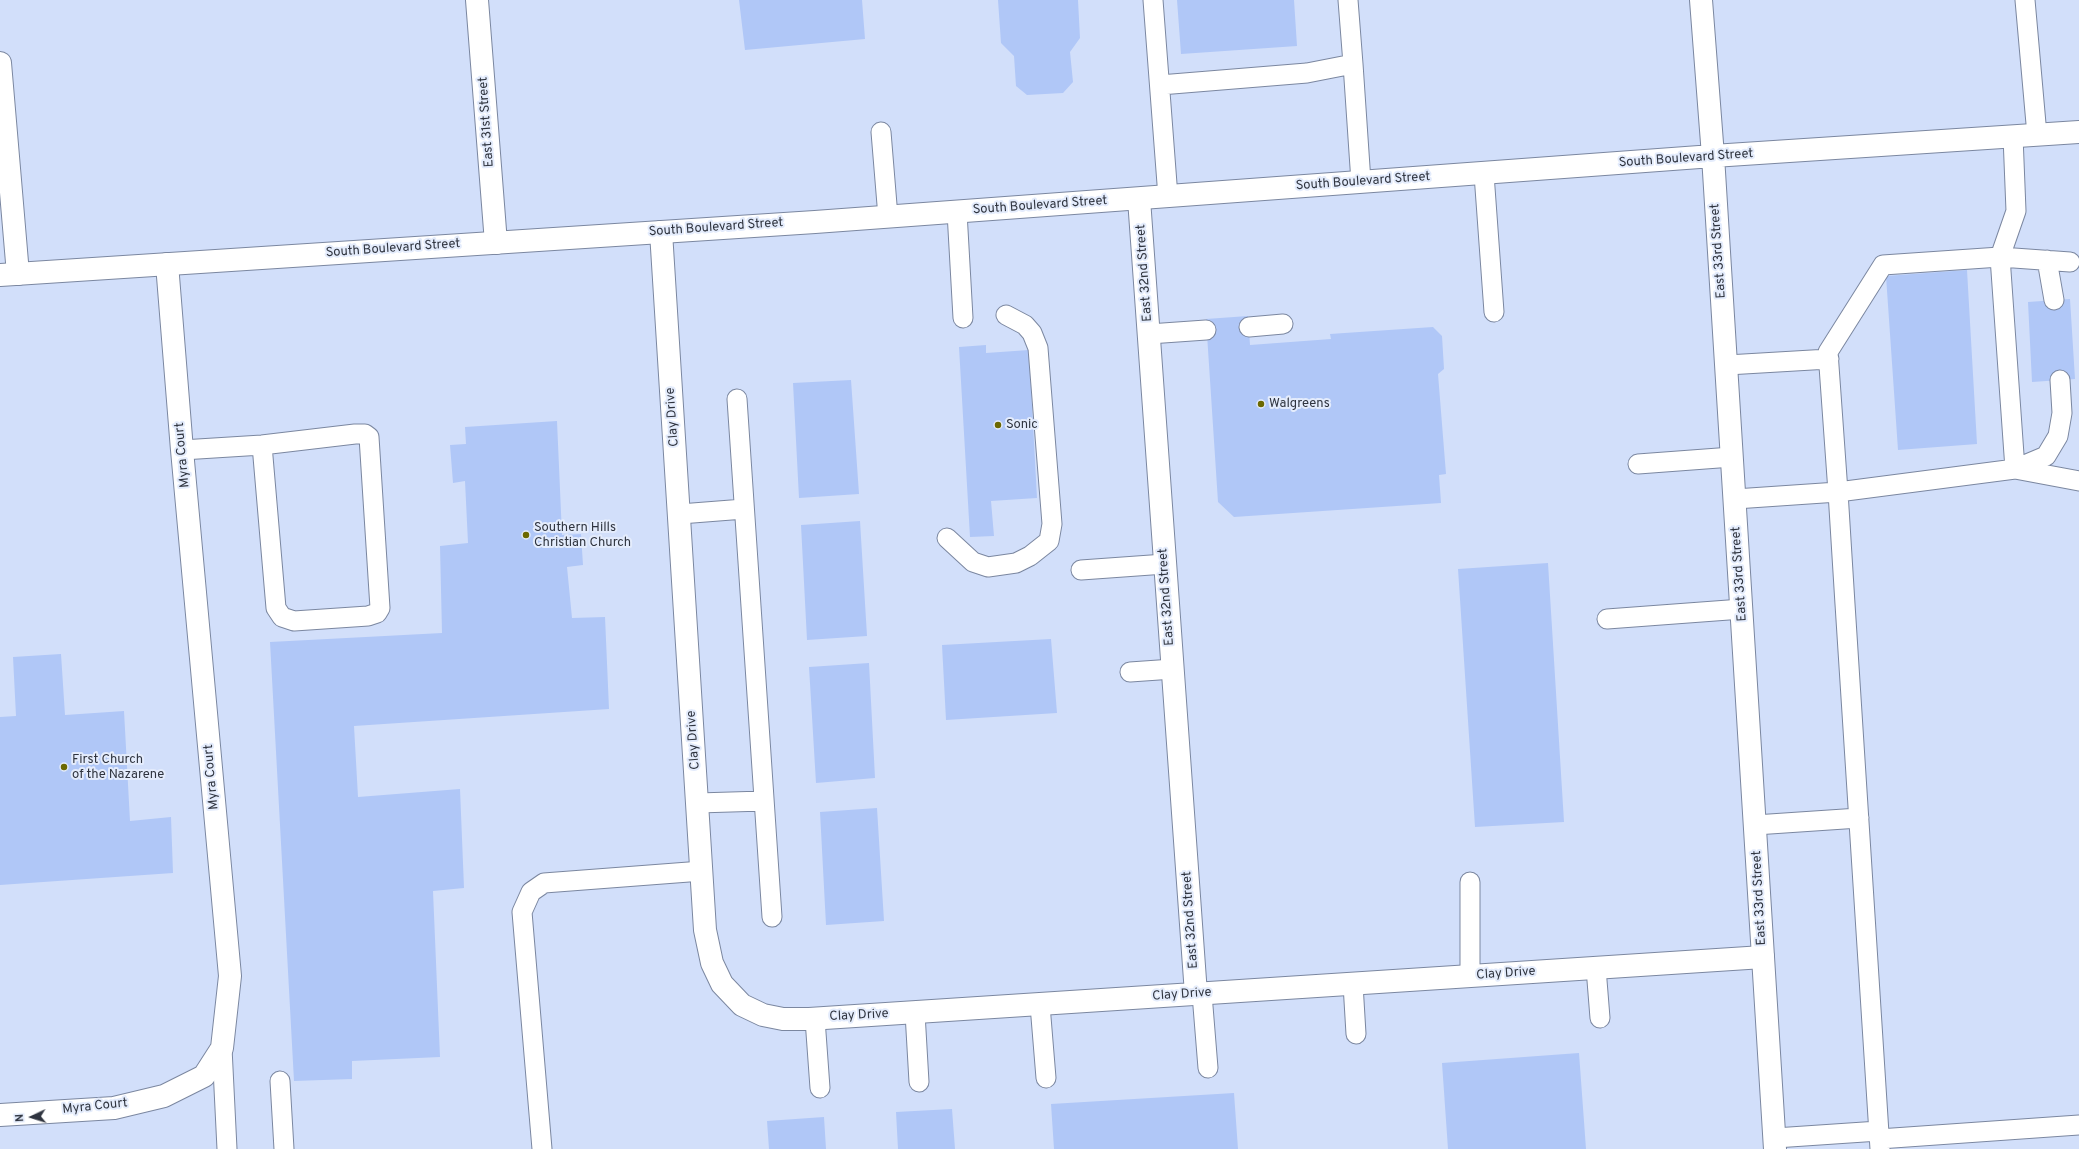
<!DOCTYPE html>
<html>
<head>
<meta charset="utf-8">
<style>
	body { margin:0 }
	#map { position:relative; width:2079px; height:1149px; overflow:hidden; background:#d2dffa; font-family:Overpass,sans-serif }
	canvas { display:block }
	.north { position:absolute; left:12px; top:1097px; width:40px; height:40px; -webkit-text-stroke:3px #e4ecfc; paint-order:stroke; rotate:266deg; font-size:11px; font-weight:700; line-height:16px; text-align:center; color:#2f343f }
	.north::after { content:''; display:block; margin:auto; width:14px; height:18px; background:#2f343f; clip-path:polygon(50% 0,100% 100%,50% 72%,0 100%) }
</style>
</head>
<body>
<div id="map">
<canvas width="2079" height="1149"></canvas>
<div class="north">N</div>
</div>
<script>
const g = document.querySelector('canvas').getContext('2d');
g.lineJoin = 'round';
function paint(path, color) { g.fillStyle = color; g.fill(path, 'evenodd'); }
const toPath = rows => new Path2D(rows.map(r => 'M' + r).join(''));
function stroke(path, color, width, dash) { g.strokeStyle = color; g.lineWidth = width; g.lineCap = dash ? 'butt' : 'round'; g.setLineDash(dash || []); g.stroke(path); }
function write(font, color, halo, rows, align = 'center') {
  g.font = font + ' Overpass,sans-serif'; g.lineWidth = 4; g.setLineDash([]); g.textBaseline = 'middle'; g.strokeStyle = halo; g.fillStyle = color; for (const [text, x, y, turn = 0] of rows) {
    g.save(); g.translate(x, y); g.rotate((+turn || 0) * Math.PI / 180); g.textAlign = isNaN(turn) ? turn : align; if (halo) g.strokeText(text, 0, 0); g.fillText(text, 0, 0); g.restore();
  }
}
paint(toPath([
	[739,0,862,0,865,39,745,50],
	[998,0,1078,0,1080,38,1070,52,1073,82,1063,93,1027,95,1016,86,1014,56,1001,43],
	[1177,0,1294,0,1297,46,1181,54],
	[1967,270,1977,444,1898,450,1886,276],
	[2070,299,2075,379,2032,382,2028,302],
	[1248,316,1250,345,1331,339,1330,334,1433,327,1442,336,1444,369,1438,374,1446,474,1439,475,1441,503,1234,517,1218,502,1206,319],
	[986,345,986,353,1029,350,1037,498,991,501,994,536,970,537,959,347],
	[851,380,859,494,799,498,793,383],
	[557,421,562,535,581,534,583,565,567,567,572,618,605,617,609,709,354,726,358,797,460,789,464,888,433,891,440,1057,352,1061,352,1079,294,1081,270,642,442,633,440,546,468,543,465,481,453,483,450,445,466,444,465,427],
	[860,521,867,636,807,640,801,525],
	[1548,563,1564,822,1475,827,1458,569],
	[1051,639,1057,713,946,720,942,645],
	[61,654,65,715,124,711,130,821,171,817,173,873,0,885,0,717,16,716,13,657],
	[869,663,875,778,816,783,809,667],
	[877,808,884,921,826,925,820,812],
	[1579,1053,1586,1149,1448,1149,1442,1063],
	[1234,1093,1238,1149,1054,1149,1051,1104],
	[952,1109,955,1149,898,1149,896,1112],
	[824,1117,826,1149,769,1149,767,1121]
]), '#b0c7f7');
const lane = toPath([
	[1153,0,1168,197],
	[1348,0,1353,64],
	[2025,0,2037,135],
	[1160,85,1307,73,1353,64,1361,182],
	[881,132,888,217],
	[2013,136,2016,211,2000,257,2070,262],
	[1484,174,1494,312],
	[957,212,963,318],
	[2047,260,2054,300],
	[1249,327,1283,324],
	[1149,334,1206,330],
	[1727,365,1829,359],
	[737,399,772,917],
	[182,450,262,445,355,434,365,434,369,437,380,608,377,613,368,616,294,621,282,617,276,608,262,445],
	[1638,464,1732,457],
	[2015,469,2046,456,2058,436,2062,413,2060,380],
	[2015,469,2079,481],
	[1735,499,1838,492,2015,469,2000,257,1883,265,1828,352,1838,492,1845,604,1880,1149],
	[680,514,744,509],
	[947,538,973,562,988,567,1016,563,1030,556,1049,541,1052,524,1038,348,1032,333,1025,325,1006,315],
	[1081,570,1165,564],
	[1607,619,1742,609],
	[1130,672,1173,669],
	[698,803,764,801],
	[1755,825,1859,818],
	[1596,968,1600,1018],
	[1470,976,1470,882],
	[1353,984,1356,1034],
	[1202,994,1208,1068],
	[1040,1005,1046,1078],
	[915,1013,919,1082],
	[815,1019,820,1088],
	[222,1048,227,1149],
	[280,1081,284,1149],
	[1775,1138,1879,1131],
	[1879,1139,2079,1125],
	[542,1149,522,912,531,892,544,883,702,871]
]);
const street = toPath([
	[477,0,496,243],
	[0,63,18,274],
	[1139,199,1196,994],
	[661,232,705,930,712,963,722,984,742,1005,763,1015,783,1019,809,1019,1763,957],
	[0,1115,114,1108,164,1096,204,1076,222,1048,230,976,182,450,167,264]
]);
const secondary = toPath([
	[1701,0,1713,156,1775,1149],
	[0,275,815,222,1713,156,2079,132]
]);
stroke(lane, '#7b87a0', 21);
stroke(street, '#7b87a0', 24);
stroke(secondary, '#7b87a0', 24);
stroke(lane, '#fff', 19);
stroke(street, '#fff', 22);
stroke(secondary, '#fff', 22);
for (const [x, y, r, color] of [
	[1261,404,4,"#6b6800"],
	[998,425,4,"#6b6800"],
	[526,535,4,"#6b6800"],
	[64,767,4,"#6b6800"]
]) { const dot = new Path2D(); dot.arc(x, y, r, 0, 2 * Math.PI); g.fillStyle = color; g.fill(dot); stroke(dot, '#e4ecfc', 1.5); }
write('13px', '#2f343f', '#e4ecfc', [
	["East 31st Street",487,122,-94],
	["South Boulevard Street",1686,159,-4],
	["South Boulevard Street",1363,182,-4],
	["South Boulevard Street",1040,206,-4],
	["South Boulevard Street",716,228,-4],
	["South Boulevard Street",393,249,-4],
	["East 33rd Street",1719,251,-94],
	["East 32nd Street",1145,273,-94],
	["Clay Drive",673,417,-94],
	["Myra Court",183,455,-95],
	["East 33rd Street",1740,574,-94],
	["East 32nd Street",1167,597,-94],
	["Clay Drive",694,740,-94],
	["Myra Court",212,777,-95],
	["East 33rd Street",1760,898,-93],
	["East 32nd Street",1191,920,-94],
	["Clay Drive",1506,974,-4],
	["Clay Drive",1182,995,-4],
	["Clay Drive",859,1016,-3],
	["Myra Court",95,1107,-6]
]);
write('13px', '#2f343f', '#e4ecfc', [
	["Walgreens",1269,404],
	["Sonic",1006,425],
	["Southern Hills",534,528],
	["Christian Church",534,543],
	["First Church",72,760],
	["of the Nazarene",72,775]
], 'left');
</script>
</body>
</html>
